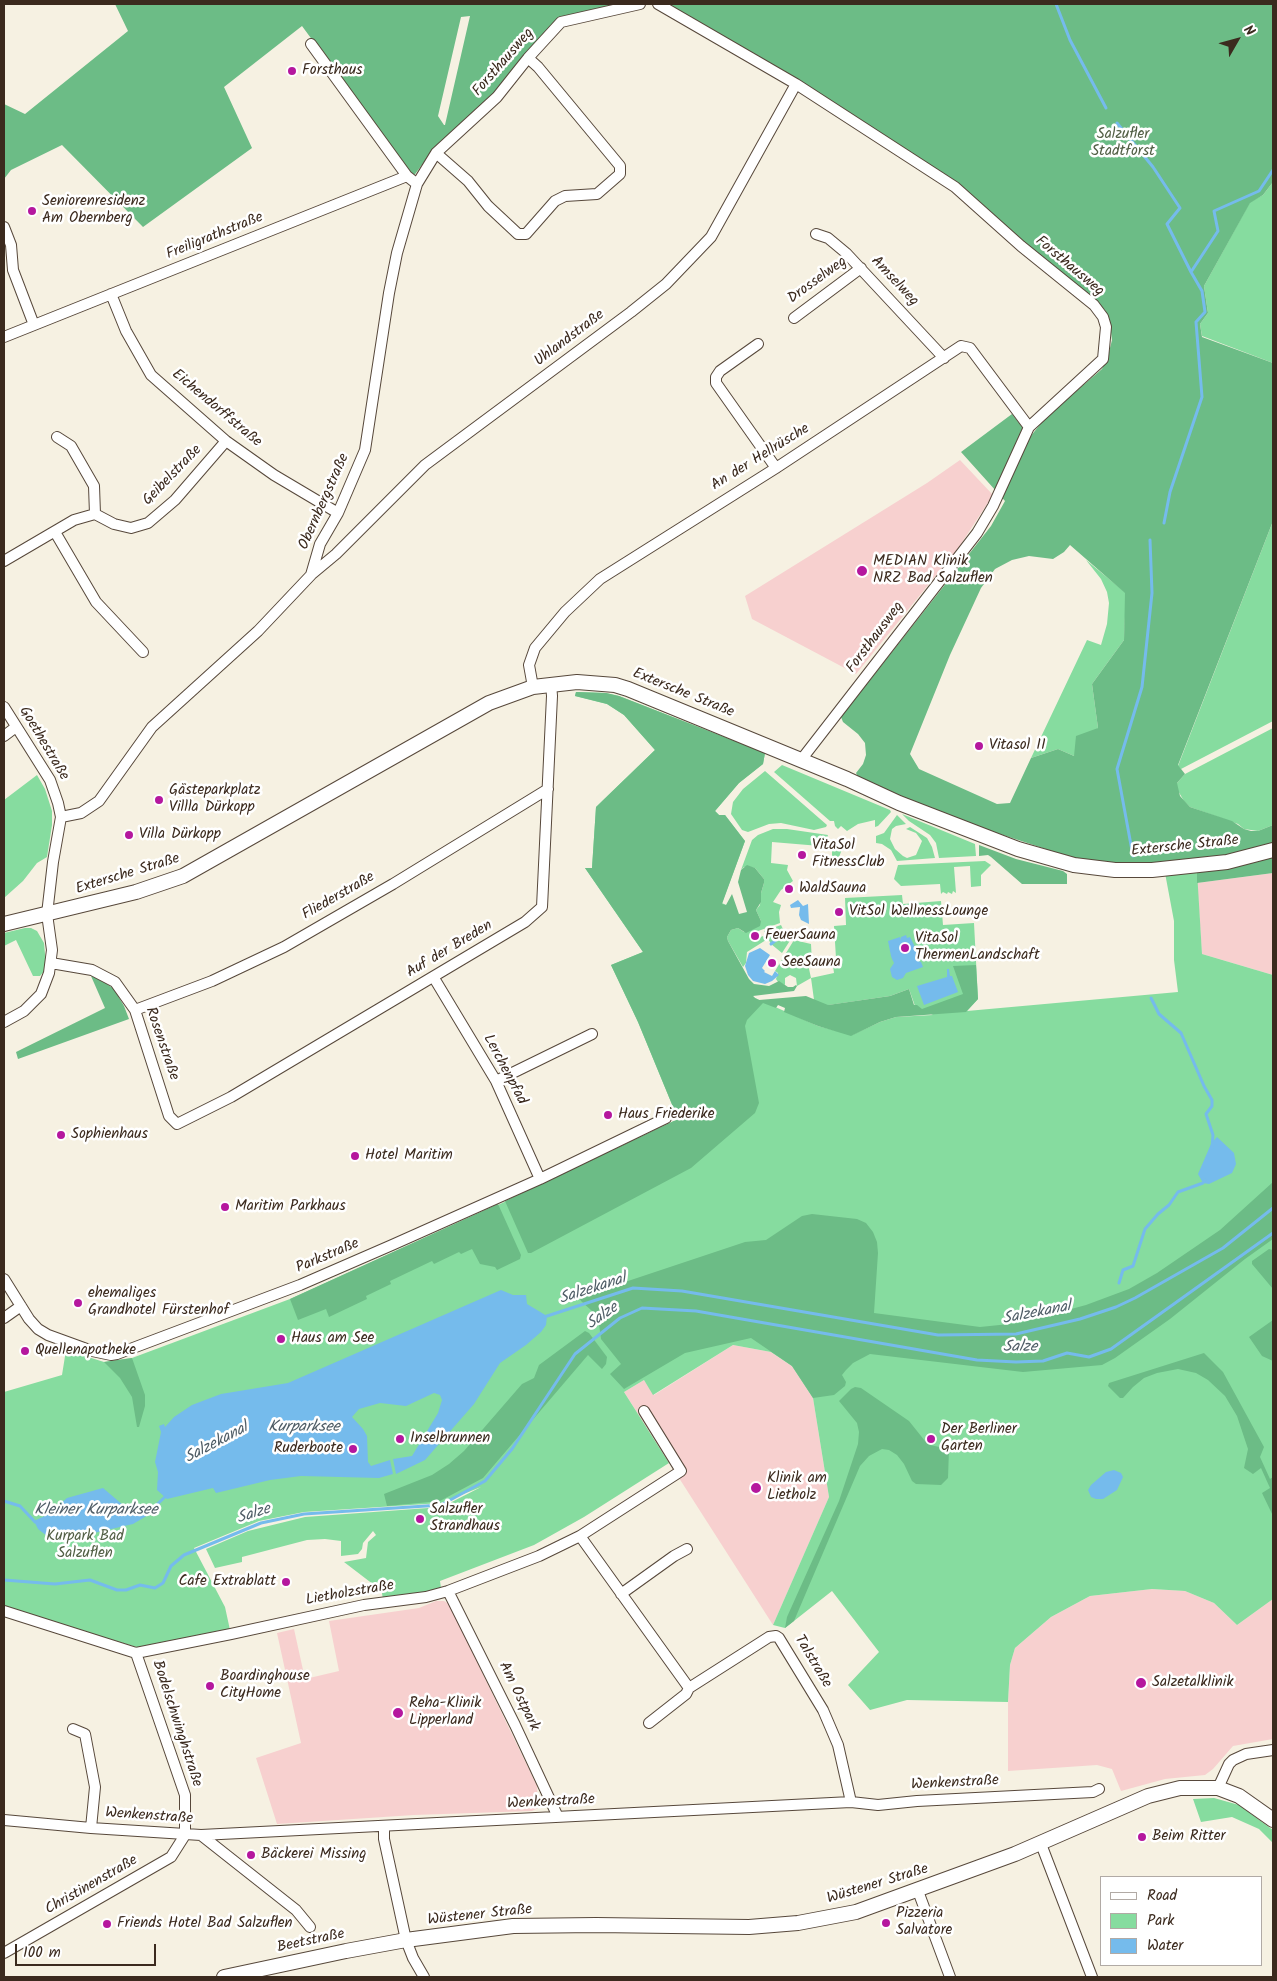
<!DOCTYPE html>
<html>
<head>
<meta charset="utf-8">
<style>
	body { margin:0 }
	#map { position:relative; width:1277px; height:1981px; overflow:hidden; background:#f6f1e2; font-family:Kalam,sans-serif }
	canvas { display:block }
	.frame { position:absolute; inset:0; border:5px solid #3b2a1e; pointer-events:none }
	.legend { position:absolute; left:1100px; top:1876px; width:162px; height:90px; box-sizing:border-box; background:#fff; border:1px solid #b1aaa5; margin:0; padding:6px 9px; list-style:none; font-size:15px; color:#3b2a1e }
	.legend li { display:flex; align-items:center; gap:10px; height:25px }
	.legend b { width:25px; border:1px solid #b1aaa5 }
	.north { position:absolute; left:1212px; top:15px; width:50px; height:50px; -webkit-text-stroke:4px #fff; paint-order:stroke; rotate:52deg; font-size:14px; font-weight:700; line-height:20px; text-align:center; color:#3b2a1e }
	.north::after { content:''; display:block; margin:auto; width:18px; height:22px; background:#3b2a1e; clip-path:polygon(50% 0,100% 100%,50% 72%,0 100%) }
	.scale { position:absolute; left:15px; top:1944px; width:141px; height:22px; box-sizing:border-box; border:2px solid #3b2a1e; border-top:0; padding-left:6px; font-size:15px; line-height:18px; white-space:nowrap; color:#3b2a1e; -webkit-text-stroke:4px #fff; paint-order:stroke }
</style>
</head>
<body>
<div id="map">
<canvas width="1277" height="1981"></canvas>
<div class="frame"></div>
<ul class="legend">
<li><b style="height:6px;background:#fff"></b>Road</li>
<li><b style="height:14px;background:#86dc9f"></b>Park</li>
<li><b style="height:14px;background:#75bbec"></b>Water</li>
</ul>
<div class="north">N</div>
<div class="scale">100 m</div>
</div>
<script>
const g = document.querySelector('canvas').getContext('2d');
g.lineJoin = 'round';
function paint(path, color) { g.fillStyle = color; g.fill(path, 'evenodd'); }
const toPath = rows => new Path2D(rows.map(r => 'M' + r).join(''));
function stroke(path, color, width, dash) { g.strokeStyle = color; g.lineWidth = width; g.lineCap = dash ? 'butt' : 'round'; g.setLineDash(dash || []); g.stroke(path); }
function write(font, color, halo, rows, align = 'center') {
  g.font = font + ' Kalam,sans-serif'; g.lineWidth = 5; g.setLineDash([]); g.textBaseline = 'middle'; g.strokeStyle = halo; g.fillStyle = color; for (const [text, x, y, turn = 0] of rows) {
    g.save(); g.translate(x, y); g.rotate((+turn || 0) * Math.PI / 180); g.textAlign = isNaN(turn) ? turn : align; if (halo) g.strokeText(text, 0, 0); g.fillText(text, 0, 0); g.restore();
  }
}
paint(toPath([
	[960,460,993,495,959,547,856,674,752,619,745,596,927,483],
	[1273,873,1273,975,1202,954,1197,883],
	[733,1345,771,1352,792,1366,813,1398,829,1497,773,1625,624,1392,644,1380,654,1395],
	[1152,1589,1185,1591,1214,1603,1237,1625,1273,1599,1273,1739,1233,1746,1213,1769,1205,1775,1165,1779,1121,1791,1112,1769,1097,1765,1008,1771,1008,1702,1010,1665,1015,1648,1051,1617,1090,1596],
	[436,1601,444,1601,449,1604,537,1786,538,1808,532,1811,414,1815,277,1824,256,1758,301,1743,277,1633,294,1629,305,1679,339,1671,329,1621,419,1608]
]), '#f7d0cf');
paint(toPath([
	[1273,182,1273,363,1202,336,1200,324,1208,313,1204,286,1250,202,1263,195],
	[1273,521,1273,721,1181,769,1178,766],
	[1086,560,1126,593,1124,640,1092,684,1098,728,1074,756,1058,749,1031,758,1087,640,1101,645,1107,624,1109,603,1107,592,1101,579],
	[576,692,606,693,619,696,765,753,763,764,739,783,715,811,719,815,725,815,745,841,722,903,726,905,712,939,740,984,755,998,818,1026,852,1035,880,1022,896,1017,933,1015,915,1006,909,989,890,996,815,1007,811,978,797,986,796,978,790,975,785,978,785,985,778,982,776,979,778,973,775,971,794,940,811,944,812,963,808,964,811,978,834,973,832,959,836,958,834,926,846,925,845,898,902,895,903,904,941,901,943,925,974,923,978,999,967,1011,1178,992,1174,960,1174,921,1165,873,1197,871,1202,954,1273,975,1273,1599,1237,1625,1214,1603,1185,1591,1152,1589,1090,1596,1051,1617,1015,1648,1010,1665,1008,1702,907,1700,870,1710,848,1685,879,1652,832,1591,785,1628,773,1625,829,1497,813,1398,792,1366,771,1352,733,1345,653,1395,644,1380,624,1392,669,1463,584,1517,534,1545,440,1581,441,1588,412,1597,383,1600,382,1593,378,1588,344,1562,366,1558,368,1542,376,1535,373,1531,363,1543,362,1549,358,1554,341,1556,341,1541,325,1539,307,1540,242,1557,242,1562,215,1568,206,1549,248,1531,305,1517,442,1507,481,1487,441,1503,304,1512,259,1521,194,1548,225,1607,230,1630,143,1649,4,1607,4,1392,62,1375,66,1350,104,1362,132,1358,290,1299,542,1185,678,1119,638,1022,611,965,643,952,585,868,592,868,596,807,655,750,624,715,607,704,575,696],
	[1273,728,1273,825,1258,831,1244,829,1238,824,1190,807,1184,801,1177,789,1177,783,1185,774],
	[782,765,890,810,891,812,878,826,875,827,875,820,858,824,847,831,841,826,838,829,835,826,834,821,830,821,774,772],
	[765,771,827,825,826,827,814,830,781,823,769,824,748,832,742,830,731,814,733,802,743,789],
	[37,775,45,789,52,811,52,825,47,857,37,863,23,881,4,898,4,800],
	[902,814,975,844,976,856,939,858,936,843,930,835,909,821],
	[897,815,906,824,896,826,892,829,890,839,895,849,903,856,907,858,916,855,922,841,916,833,906,829,910,827,927,838,932,847,935,858,897,861,891,850,882,844,876,843,876,836,884,833],
	[773,829,787,829,828,835,827,838,831,841,833,839,842,849,838,860,832,859,832,847,772,842,771,863,788,865,787,870,793,881,781,890,773,902,781,905,779,912,780,923,750,934,752,941,763,936,766,940,747,952,746,963,743,967,728,941,727,937,731,930,738,928,744,932,761,921,756,910,760,905,761,893,764,883,764,879,755,868,744,867,741,870,752,840,758,835],
	[985,861,991,865,981,875,981,886,971,887,970,866,954,867,956,893,953,891,952,894,948,892,947,894,943,892,941,894,940,884,901,886,894,879,898,865],
	[781,925,784,931,783,933,791,939,782,953,771,944,764,931],
	[25,928,31,928,37,931,44,943,46,965,45,970,40,976,33,976,16,940,4,946,4,933],
	[1214,1798,1239,1805,1273,1830,1273,1843,1259,1829,1232,1817,1201,1822,1193,1799]
]), '#86dc9f');
paint(toPath([
	[115,4,628,4,561,19,494,93,432,151,413,177,302,26,224,87,252,148,143,227,62,145,11,170,4,179,4,104,25,114,128,31],
	[470,16,445,125,444,125,438,116,461,17],
	[665,4,1273,4,1273,182,1263,195,1250,203,1204,286,1208,313,1200,324,1202,337,1273,363,1273,521,1178,765,1185,774,1177,783,1180,796,1190,807,1232,821,1244,829,1251,831,1258,831,1273,825,1273,873,1197,883,1197,861,1160,865,1122,864,1070,857,939,814,864,781,857,775,856,773,863,764,866,755,865,743,858,734,843,722,841,717,991,526,1005,501,961,452,1012,414,1030,437,1046,417,1102,369,1108,356,1112,340,1110,324,1105,310,1024,243,959,185],
	[1070,545,1125,593,1124,640,1092,684,1098,728,1076,736,1074,756,1058,749,1031,758,1010,803,997,804,919,769,910,754,950,655,981,588,995,569,1012,560,1029,556,1053,559,1064,552],
	[576,692,606,693,619,696,765,753,763,764,739,783,715,811,719,815,725,815,745,841,722,904,726,905,732,894,739,914,747,912,738,882,741,870,747,865,755,868,764,879,764,883,761,893,761,902,756,910,761,921,760,926,746,933,738,928,731,930,727,937,728,941,749,979,754,984,769,986,779,981,788,987,793,987,796,985,797,986,794,991,753,996,755,998,759,1000,806,996,828,1005,890,996,909,989,914,1005,917,1005,922,1009,963,994,953,966,976,965,978,999,966,1012,896,1017,880,1022,851,1036,818,1026,784,1012,785,1008,778,1005,776,1008,763,1003,747,1020,745,1026,759,1103,755,1113,691,1168,531,1253,528,1253,505,1201,678,1119,638,1022,611,965,643,952,585,868,592,868,596,807,655,750,624,715,607,704,575,696],
	[979,845,1016,859,1063,871,1067,874,1067,884,1022,884,991,857,988,855,979,856],
	[91,976,103,981,114,989,124,1006,129,1019,18,1059,16,1052,105,1008],
	[1273,1182,1273,1239,1245,1259,1170,1319,1115,1358,1102,1365,1023,1372,870,1354,853,1363,846,1370,842,1375,846,1382,845,1386,834,1395,813,1398,792,1366,751,1338,685,1353,624,1389,610,1374,621,1364,601,1339,599,1324,592,1311,581,1301,578,1295,580,1291,622,1283,745,1242,766,1240,802,1216,812,1214,857,1219,866,1223,873,1232,877,1242,878,1253,874,1313,980,1327,1019,1323,1086,1305,1129,1289,1157,1273,1220,1230],
	[498,1204,521,1255,520,1259,497,1270,495,1267,480,1264,472,1249,461,1254,459,1252,434,1264,432,1261,390,1281,391,1284,366,1296,367,1299,329,1317,326,1309,298,1320,290,1299],
	[1269,1249,1273,1250,1273,1289,1252,1264,1252,1261],
	[1273,1320,1273,1361,1262,1356,1249,1337],
	[585,1331,589,1333,607,1357,606,1364,602,1369,588,1355,483,1478,440,1501,387,1506,384,1494,432,1475,449,1464,464,1451,522,1384,534,1378,539,1365],
	[1204,1353,1223,1372,1264,1447,1260,1457,1270,1479,1273,1477,1273,1516,1262,1493,1270,1488,1261,1468,1253,1474,1244,1468,1248,1449,1237,1416,1225,1396,1208,1380,1196,1373,1178,1369,1157,1373,1144,1378,1133,1387,1123,1398,1120,1398,1108,1386,1109,1383],
	[132,1358,145,1395,145,1406,139,1427,137,1427,132,1397,120,1378,104,1362],
	[855,1387,861,1388,909,1421,925,1441,930,1445,949,1449,948,1478,941,1485,916,1484,912,1481,904,1464,897,1455,889,1450,882,1449,869,1456,860,1466,794,1621,785,1628,787,1617,839,1501,858,1444,859,1432,857,1423,839,1401,851,1389]
]), '#6cbc86');
paint(toPath([
	[798,900,803,906,808,904,809,924,801,920,799,915,800,907,791,908,790,905],
	[906,935,907,938,910,937,915,947,918,961,921,962,923,967,906,973,903,978,897,980,892,977,890,969,894,963,901,962,894,963,892,959,895,957,892,959,891,956,888,941,900,937,901,940,901,937],
	[760,948,770,955,762,968,765,971,764,972,772,976,775,971,779,975,772,981,765,984,753,981,748,975,745,966,749,953],
	[947,969,949,969,950,976,952,976,958,992,924,1005,917,986,947,977],
	[1217,1137,1234,1153,1236,1164,1232,1173,1209,1184,1203,1183,1198,1174,1211,1144],
	[501,1290,513,1295,526,1295,527,1304,547,1316,546,1325,541,1332,526,1345,500,1363,474,1404,425,1460,396,1474,393,1459,412,1456,438,1413,442,1400,440,1395,434,1393,406,1406,380,1403,359,1409,352,1417,363,1429,367,1436,368,1462,371,1466,390,1460,393,1474,379,1478,301,1476,270,1480,216,1493,213,1488,167,1499,157,1490,158,1472,155,1462,161,1432,159,1426,164,1424,165,1427,174,1417,192,1405,221,1394,288,1383],
	[1114,1470,1121,1473,1123,1477,1117,1490,1103,1499,1096,1499,1091,1497,1088,1490,1091,1485,1106,1472],
	[103,1488,123,1505,131,1507,134,1511,150,1514,133,1524,68,1539,52,1540,38,1529,34,1521,49,1514,67,1498]
]), '#75bbec');
stroke(toPath([
	[1056,4,1070,40,1106,108],
	[1117,123,1153,167,1180,208,1167,224,1191,272],
	[1164,523,1170,492,1202,397,1196,322,1205,312,1202,291,1191,272,1218,231,1214,211,1259,191,1273,170],
	[1133,856,1117,769,1142,687,1152,593,1150,540],
	[771,944,785,933],
	[1151,998,1159,1014,1181,1033,1204,1086,1212,1100,1212,1106,1206,1114,1213,1135,1212,1148],
	[1119,1283,1123,1270,1133,1266,1145,1229,1158,1214,1169,1205,1178,1192,1203,1183,1205,1180],
	[544,1317,633,1288,682,1291,938,1335,1016,1334,1080,1319,1116,1307,1135,1298,1223,1248,1273,1208],
	[4,1501,20,1506,35,1522],
	[147,1514,168,1494],
	[4,1580,55,1584,90,1580,117,1590,126,1590,140,1585,155,1588,163,1583,171,1566,184,1555,261,1523,304,1514,441,1505,485,1481,512,1449,575,1354,620,1318,642,1308,696,1311,977,1360,1016,1362,1043,1361,1067,1353,1089,1357,1111,1349,1273,1233]
]), '#75bbec', 3);
const street = toPath([
	[658,4,796,84,955,187,1021,246,1094,305,1103,317,1106,327,1103,359,1029,427,993,506,977,533,801,760],
	[311,44,407,176],
	[436,153,468,181,488,206,518,234,526,234,555,201,565,196,597,194,620,174,620,166,538,67,528,58],
	[4,227,11,245,13,270,34,325],
	[816,234,828,238,846,253,944,358],
	[111,294,126,331,151,375,226,441,274,475,338,513],
	[794,318,861,268],
	[4,337,407,176,417,184],
	[758,344,720,371,716,377,716,383,776,468],
	[57,437,71,446,94,486,95,514],
	[55,532,96,602,143,652],
	[4,561,74,520,95,514,114,524,131,528,148,523,175,500,226,441],
	[312,574,336,554,425,465,631,312,666,284,711,237,796,84],
	[533,687,529,665,535,648,565,612,600,579,776,468,961,346,970,348,1029,427],
	[4,707,50,780,58,803,61,817,53,862,47,914,52,950,49,973,41,994,24,1011,4,1022],
	[4,736,16,727],
	[61,817,81,813,99,801,152,727,258,631,311,575,320,544,338,513,365,450,389,293,397,253,417,184,436,153,497,97,528,58,561,22,640,4],
	[51,963,92,970,115,982,135,1010,169,1116,177,1124,231,1097,525,922,542,907,552,696,551,684],
	[434,978,496,1081,540,1179],
	[135,1010,212,981,284,947,393,884,548,789],
	[496,1081,592,1034],
	[4,1279,29,1319,38,1329,48,1335,92,1351,111,1355,117,1354,300,1285,392,1245,540,1179,666,1118],
	[4,1318,21,1306],
	[580,1536,689,1688,769,1637,776,1636,779,1638,823,1710,838,1745,851,1802],
	[448,1591,515,1725,558,1817],
	[621,1594,674,1556,687,1549],
	[4,1611,136,1653,231,1634,364,1605,426,1597,448,1591,539,1556,580,1536,681,1471,644,1411],
	[649,1723,686,1694,689,1688],
	[73,1729,85,1734,95,1787,91,1828],
	[1218,1788,1229,1764,1233,1760,1246,1754,1273,1750],
	[4,1820,91,1828,201,1835,851,1802,878,1805,917,1801,1093,1792,1099,1789],
	[384,1827,384,1839,406,1940,413,1958,424,1977],
	[201,1835,296,1910,310,1927],
	[1041,1844,1092,1977],
	[918,1891,950,1977],
	[4,1953,171,1857,185,1835,185,1795,136,1653]
]);
const secondary = toPath([
	[4,924,136,892,183,876,489,703,533,687,577,682,615,685,628,689,847,779,899,803,1018,849,1074,865,1115,870,1152,870,1227,862,1273,850],
	[224,1977,346,1951,406,1940,513,1926,596,1925,749,1927,798,1923,856,1912,1015,1854,1148,1796,1180,1788,1218,1788,1239,1796,1273,1820]
]);
stroke(street, '#57483b', 12);
stroke(secondary, '#57483b', 16);
stroke(street, '#fff', 10);
stroke(secondary, '#fff', 14);
for (const [x, y, r, color] of [
	[292,71,5,"#b5179e"],
	[32,211,5,"#b5179e"],
	[862,571,6,"#b5179e"],
	[979,746,5,"#b5179e"],
	[159,800,5,"#b5179e"],
	[129,835,5,"#b5179e"],
	[802,855,5,"#b5179e"],
	[789,889,5,"#b5179e"],
	[839,912,5,"#b5179e"],
	[755,936,5,"#b5179e"],
	[905,948,5,"#b5179e"],
	[772,963,5,"#b5179e"],
	[608,1115,5,"#b5179e"],
	[61,1135,5,"#b5179e"],
	[355,1156,5,"#b5179e"],
	[225,1207,5,"#b5179e"],
	[78,1303,5,"#b5179e"],
	[281,1339,5,"#b5179e"],
	[25,1351,5,"#b5179e"],
	[400,1439,5,"#b5179e"],
	[931,1439,5,"#b5179e"],
	[353,1449,5,"#b5179e"],
	[756,1488,6,"#b5179e"],
	[420,1519,5,"#b5179e"],
	[286,1582,5,"#b5179e"],
	[1141,1683,6,"#b5179e"],
	[210,1686,5,"#b5179e"],
	[398,1713,6,"#b5179e"],
	[1142,1837,5,"#b5179e"],
	[251,1855,5,"#b5179e"],
	[886,1923,5,"#b5179e"],
	[107,1924,5,"#b5179e"]
]) { const dot = new Path2D(); dot.arc(x, y, r, 0, 2 * Math.PI); g.fillStyle = color; g.fill(dot); stroke(dot, '#fff', 2); }
write('15px', '#3b2a1e', '#fff', [
	["Forsthausweg",504,63,-49],
	["Freiligrathstraße",215,237,-22],
	["Forsthausweg",1069,267,40],
	["Drosselweg",818,281,-36],
	["Amselweg",894,282,47],
	["Uhlandstraße",570,339,-37],
	["Eichendorffstraße",216,409,40],
	["An der Hellrüsche",761,458,-32],
	["Geibelstraße",173,476,-46],
	["Obernbergstraße",325,502,-66],
	["Forsthausweg",876,638,-53],
	["Extersche Straße",683,694,22],
	["Goethestraße",43,744,59],
	["Extersche Straße",1185,847,-6],
	["Extersche Straße",128,875,-17],
	["Fliederstraße",339,897,-30],
	["Auf der Breden",450,950,-31],
	["Rosenstraße",161,1044,71],
	["Lerchenpfad",504,1070,62],
	["Parkstraße",328,1257,-23],
	["Lietholzstraße",350,1594,-10],
	["Talstraße",812,1662,59],
	["Am Ostpark",518,1697,64],
	["Bodelschwinghstraße",176,1724,72],
	["Wenkenstraße",955,1784,-3],
	["Wenkenstraße",551,1803,-3],
	["Wenkenstraße",149,1817,4],
	["Wüstener Straße",878,1885,-17],
	["Christinenstraße",92,1886,-30],
	["Wüstener Straße",480,1916,-6],
	["Beetstraße",311,1942,-12]
]);
write('15px', '#3b2a1e', '#fff', [
	["Forsthaus",302,71],
	["Seniorenresidenz",42,202],
	["Am Obernberg",42,219],
	["MEDIAN Klinik",873,562],
	["NRZ Bad Salzuflen",873,579],
	["Vitasol II",989,746],
	["Gästeparkplatz",169,791],
	["Villla Dürkopp",169,808],
	["Villa Dürkopp",139,835],
	["VitaSol",812,846],
	["FitnessClub",812,863],
	["WaldSauna",799,889],
	["VitSol WellnessLounge",849,912],
	["FeuerSauna",765,936],
	["VitaSol",915,939],
	["ThermenLandschaft",915,956],
	["SeeSauna",782,963],
	["Haus Friederike",618,1115],
	["Sophienhaus",71,1135],
	["Hotel Maritim",365,1156],
	["Maritim Parkhaus",235,1207],
	["ehemaliges",88,1294],
	["Grandhotel Fürstenhof",88,1311],
	["Haus am See",291,1339],
	["Quellenapotheke",35,1351],
	["Der Berliner",941,1430],
	["Garten",941,1447],
	["Inselbrunnen",410,1439],
	["Ruderboote",343,1449,"right"],
	["Klinik am",767,1479],
	["Lietholz",767,1496],
	["Salzufler",430,1510],
	["Strandhaus",430,1527],
	["Cafe Extrablatt",276,1582,"right"],
	["Boardinghouse",220,1677],
	["CityHome",220,1694],
	["Salzetalklinik",1152,1683],
	["Reha-Klinik",409,1704],
	["Lipperland",409,1721],
	["Beim Ritter",1152,1837],
	["Bäckerei Missing",261,1855],
	["Pizzeria",896,1914],
	["Salvatore",896,1931],
	["Friends Hotel Bad Salzuflen",117,1924]
], 'left');
write('15px', '#525f45', '#fff', [
	["Salzufler",1123,135],
	["Stadtforst",1123,152],
	["Kurpark Bad",85,1537],
	["Salzuflen",85,1554]
]);
write('italic 16px', '#4f5d66', '#fff', [
	["Salzekanal",593,1290,-18],
	["Salzekanal",1037,1314,-11],
	["Salze",603,1317,-35],
	["Salze",1020,1348],
	["Kurparksee",304,1428],
	["Salzekanal",217,1444,-28],
	["Kleiner Kurparksee",96,1511],
	["Salze",254,1515,-18]
]);
</script>
</body>
</html>
